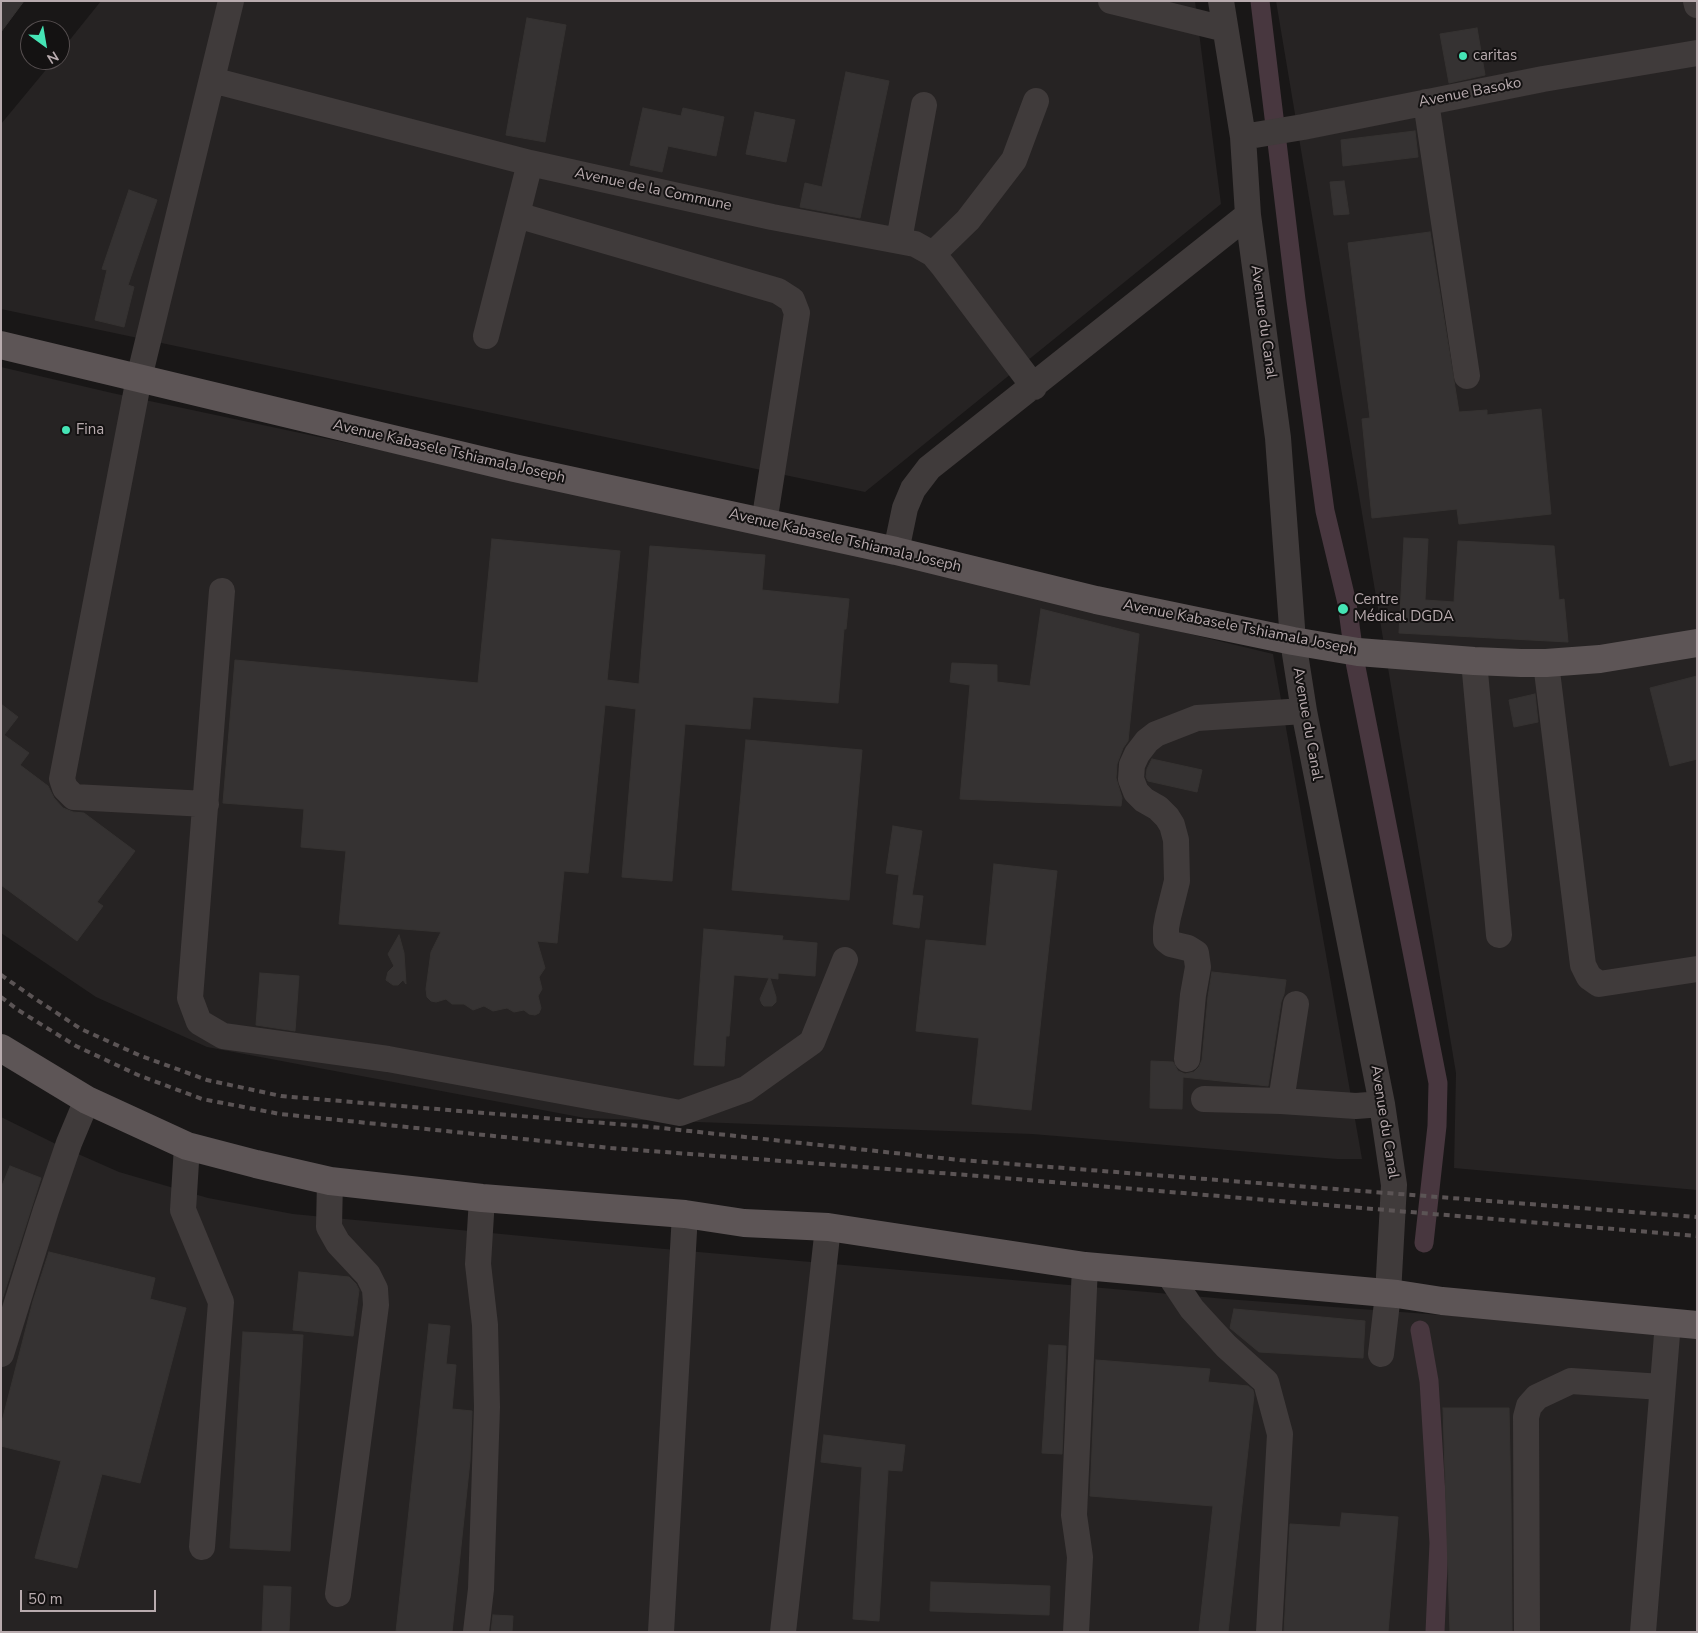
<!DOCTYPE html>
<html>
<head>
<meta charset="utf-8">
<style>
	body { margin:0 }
	#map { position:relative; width:1698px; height:1633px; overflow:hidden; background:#191717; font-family:"Nunito Sans",sans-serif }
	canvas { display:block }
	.frame { position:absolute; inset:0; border:2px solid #b8abae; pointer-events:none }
	.north { position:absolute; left:20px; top:20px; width:50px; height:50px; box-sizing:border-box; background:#141212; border:1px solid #564f50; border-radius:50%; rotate:148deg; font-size:14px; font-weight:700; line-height:20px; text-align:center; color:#b8abae }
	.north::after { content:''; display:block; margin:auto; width:18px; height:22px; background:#45e4b5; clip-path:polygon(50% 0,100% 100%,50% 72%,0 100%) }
	.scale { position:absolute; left:20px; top:1590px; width:136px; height:22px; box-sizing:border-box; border:2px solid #b8abae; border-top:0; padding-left:6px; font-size:15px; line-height:18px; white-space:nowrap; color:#b8abae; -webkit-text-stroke:4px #141212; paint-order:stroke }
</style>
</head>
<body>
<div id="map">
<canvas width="1698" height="1633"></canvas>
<div class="frame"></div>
<div class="north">N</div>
<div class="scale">50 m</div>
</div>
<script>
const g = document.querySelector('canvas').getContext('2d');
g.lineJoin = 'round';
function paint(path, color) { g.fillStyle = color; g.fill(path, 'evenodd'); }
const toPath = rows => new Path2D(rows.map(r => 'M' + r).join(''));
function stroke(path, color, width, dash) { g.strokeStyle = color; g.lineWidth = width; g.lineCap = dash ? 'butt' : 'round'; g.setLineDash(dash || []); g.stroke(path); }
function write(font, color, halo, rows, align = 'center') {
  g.font = font + ' "Nunito Sans",sans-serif'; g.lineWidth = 4; g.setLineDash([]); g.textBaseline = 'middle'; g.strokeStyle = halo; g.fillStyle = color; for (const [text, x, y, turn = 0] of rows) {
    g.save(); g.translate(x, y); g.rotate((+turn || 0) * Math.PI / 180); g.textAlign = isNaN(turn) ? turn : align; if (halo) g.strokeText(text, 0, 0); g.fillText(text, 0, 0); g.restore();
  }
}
paint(toPath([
	[101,1,1195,1,1221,204,865,492,1,309,1,124,54,60,60,60,60,52],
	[1276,1,1697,1,1697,1190,1454,1168,1456,1073],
	[1,367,112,393,1002,582,1136,621,1273,654,1362,1159,1337,1159,1032,1134,585,1118,207,1047,96,997,1,933],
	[1,1117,60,1146,119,1172,208,1198,293,1214,564,1240,1226,1299,1697,1334,1697,1632,1,1632]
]), '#262323');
stroke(toPath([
	[1260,1,1296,300,1325,511,1347,603,1355,662,1438,1083,1437,1126,1424,1243],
	[1420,1330,1429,1381,1439,1543,1435,1632]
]), '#48373f', 19);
const building = toPath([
	[1,1,24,1,1,32,1,1],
	[527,18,566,25,545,142,506,135,527,18],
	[1477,28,1485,75,1449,83,1440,34,1477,28],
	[846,72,889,81,860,218,800,207,805,183,822,187,846,72],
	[643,108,681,116,683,108,724,117,716,156,668,146,662,172,630,165,643,108],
	[755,112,795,120,786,162,746,154,755,112],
	[1415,131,1418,157,1343,166,1341,140,1415,131],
	[1344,181,1349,214,1334,215,1330,182,1344,181],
	[129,190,157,200,128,285,134,287,124,327,95,320,107,270,102,269,129,190],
	[1430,232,1459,412,1487,410,1487,415,1541,409,1551,514,1459,524,1457,509,1372,518,1362,419,1370,418,1348,243,1430,232],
	[1404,538,1428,539,1425,600,1454,602,1458,541,1554,546,1559,600,1564,599,1568,642,1399,633,1404,538],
	[492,539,620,551,607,680,639,684,650,546,765,555,762,590,849,599,846,629,844,629,838,703,753,697,750,729,685,724,672,881,622,877,636,709,605,705,588,873,564,871,557,943,537,941,545,968,539,977,542,989,538,996,541,1008,539,1013,535,1015,529,1014,524,1010,514,1012,507,1008,493,1011,484,1006,473,1010,464,1004,452,1004,446,999,436,1002,431,1001,427,997,426,989,431,952,441,932,339,924,346,851,301,847,304,809,223,803,235,660,478,683,492,539],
	[1041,609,1139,634,1128,741,1123,748,1117,764,1116,778,1122,798,1121,806,960,799,970,685,950,682,952,663,997,665,997,682,1030,686,1041,609],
	[1697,676,1697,759,1670,766,1650,688,1697,676],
	[1535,694,1538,722,1514,727,1509,700,1535,694],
	[1,704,18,717,4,735,29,753,20,765,48,786,54,798,63,808,73,812,84,813,135,851,97,902,103,906,77,941,1,885,1,704],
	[746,740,862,750,849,900,732,890,746,740],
	[1152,759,1202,770,1197,792,1148,781,1146,777,1147,769,1152,759],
	[893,826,922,831,912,895,923,896,919,928,893,924,899,875,886,873,893,826],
	[994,864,1057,871,1031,1110,972,1104,979,1038,916,1031,926,940,986,946,994,864],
	[704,929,783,936,782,940,817,943,815,976,778,973,778,979,770,978,776,997,776,1002,772,1006,764,1006,762,1004,760,999,769,978,734,975,729,1036,726,1036,724,1066,694,1065,704,929],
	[399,935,404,953,406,984,403,980,398,985,393,985,386,980,388,972,394,966,388,954,399,935],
	[1212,972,1286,980,1284,994,1281,1002,1268,1086,1183,1077,1182,1109,1150,1108,1151,1061,1173,1062,1178,1071,1185,1074,1194,1072,1199,1067,1202,1060,1208,997,1212,972],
	[260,973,299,976,295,1031,256,1025,260,973],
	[10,1166,41,1178,1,1303,1,1188,10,1166],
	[49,1252,155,1278,150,1299,186,1308,140,1483,102,1474,77,1568,35,1558,61,1461,1,1446,1,1425,33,1301,49,1252],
	[299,1272,349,1277,356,1284,359,1290,353,1336,293,1330,299,1272],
	[1234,1309,1365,1321,1363,1358,1259,1352,1230,1328,1234,1309],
	[429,1324,450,1326,446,1364,456,1365,452,1409,472,1411,470,1461,452,1632,396,1632,429,1324],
	[243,1332,303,1335,290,1551,230,1548,243,1332],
	[1049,1345,1066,1346,1062,1454,1042,1453,1049,1345],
	[1096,1360,1210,1369,1208,1382,1248,1386,1253,1390,1254,1395,1228,1632,1199,1632,1213,1506,1090,1496,1096,1360],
	[1443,1408,1509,1408,1511,1504,1512,1632,1450,1632,1443,1408],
	[824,1435,905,1445,902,1471,888,1470,879,1621,853,1619,862,1467,821,1462,824,1435],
	[1342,1513,1398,1517,1388,1632,1284,1632,1290,1524,1340,1527,1342,1513],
	[931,1582,1050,1586,1049,1615,930,1611,931,1582],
	[264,1586,291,1587,289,1632,262,1632,264,1586],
	[493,1615,513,1616,512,1632,491,1632,493,1615]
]);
paint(building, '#353232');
stroke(building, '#353231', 1);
stroke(toPath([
	[1111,1,1225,29],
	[1221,1,1243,137,1248,215,1278,438,1293,641,1304,711,1382,1104,1394,1185,1388,1294,1381,1354],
	[1696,1,1697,5],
	[212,80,530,163,772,217,915,244,933,254,943,266,1034,387],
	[1426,102,1467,376],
	[1243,137,1303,127,1543,79,1697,53],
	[517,215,778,291,792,300,797,313,764,523],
	[899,240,924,105],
	[933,254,968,220,1014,160,1036,101],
	[486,336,530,163],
	[896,551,905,508,913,489,929,468,1248,215],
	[222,591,190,998,199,1022,223,1036,388,1059,680,1113,746,1089,812,1042,845,960],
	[1474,661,1499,935],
	[1546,663,1583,965,1589,977,1599,984,1697,969],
	[206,804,74,797,65,788,62,779,139,378,231,1],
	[1187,1059,1193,995,1198,967,1196,953,1188,948,1171,944,1166,940,1166,928,1168,917,1177,881,1176,840,1172,825,1167,817,1158,808,1144,800,1136,792,1131,779,1132,765,1137,754,1147,741,1156,734,1197,718,1304,711],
	[1204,1099,1281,1101,1356,1106,1382,1104],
	[1281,1101,1296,1004],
	[187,1146,183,1210,221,1302,202,1547],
	[330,1181,329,1227,338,1243,368,1275,375,1289,376,1305,338,1594],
	[1168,1273,1192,1309,1226,1346,1266,1382,1280,1434,1269,1632],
	[1,1354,46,1210,69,1143,87,1100],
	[476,1632,481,1589,487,1407,485,1325,478,1264,482,1198],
	[661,1632,685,1214],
	[783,1632,828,1227],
	[1076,1632,1080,1557,1074,1515,1085,1266],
	[1527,1632,1526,1417,1529,1406,1537,1397,1571,1381,1662,1387],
	[1643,1632,1668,1322]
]), '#403b3b', 26);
stroke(toPath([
	[1,345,514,468,896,551,1096,600,1293,641,1358,652,1474,661,1521,663,1546,663,1600,659,1697,643],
	[1,1048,87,1100,187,1146,256,1164,330,1181,482,1198,685,1214,744,1223,828,1227,1085,1266,1397,1294,1442,1301,1697,1325]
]), '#5d5556', 28);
stroke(toPath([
	[1,975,34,998,81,1029,141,1056,207,1080,281,1096,652,1127,960,1160,1697,1217],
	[1,997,18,1010,76,1046,138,1075,202,1099,280,1114,611,1148,967,1175,1697,1236]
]), '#5b5455', 4, [6, 5]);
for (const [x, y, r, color] of [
	[1463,56,5,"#45e4b5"],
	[66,430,5,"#45e4b5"],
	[1343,609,6,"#45e4b5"]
]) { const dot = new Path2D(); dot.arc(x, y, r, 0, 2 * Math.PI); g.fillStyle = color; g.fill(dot); stroke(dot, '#141212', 2); }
write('15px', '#b8abae', '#141212', [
	["caritas",1473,56],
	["Fina",76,430],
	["Centre",1354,600],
	["Médical DGDA",1354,617]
], 'left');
write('15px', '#b8abae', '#141212', [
	["Avenue Basoko",1470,93,-11],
	["Avenue de la Commune",653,190,12],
	["Avenue du Canal",1263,322,82],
	["Avenue Kabasele Tshiamala Joseph",449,452,13],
	["Avenue Kabasele Tshiamala Joseph",845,541,13],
	["Avenue Kabasele Tshiamala Joseph",1240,628,11],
	["Avenue du Canal",1307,724,80],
	["Avenue du Canal",1384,1122,81]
]);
</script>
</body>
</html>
